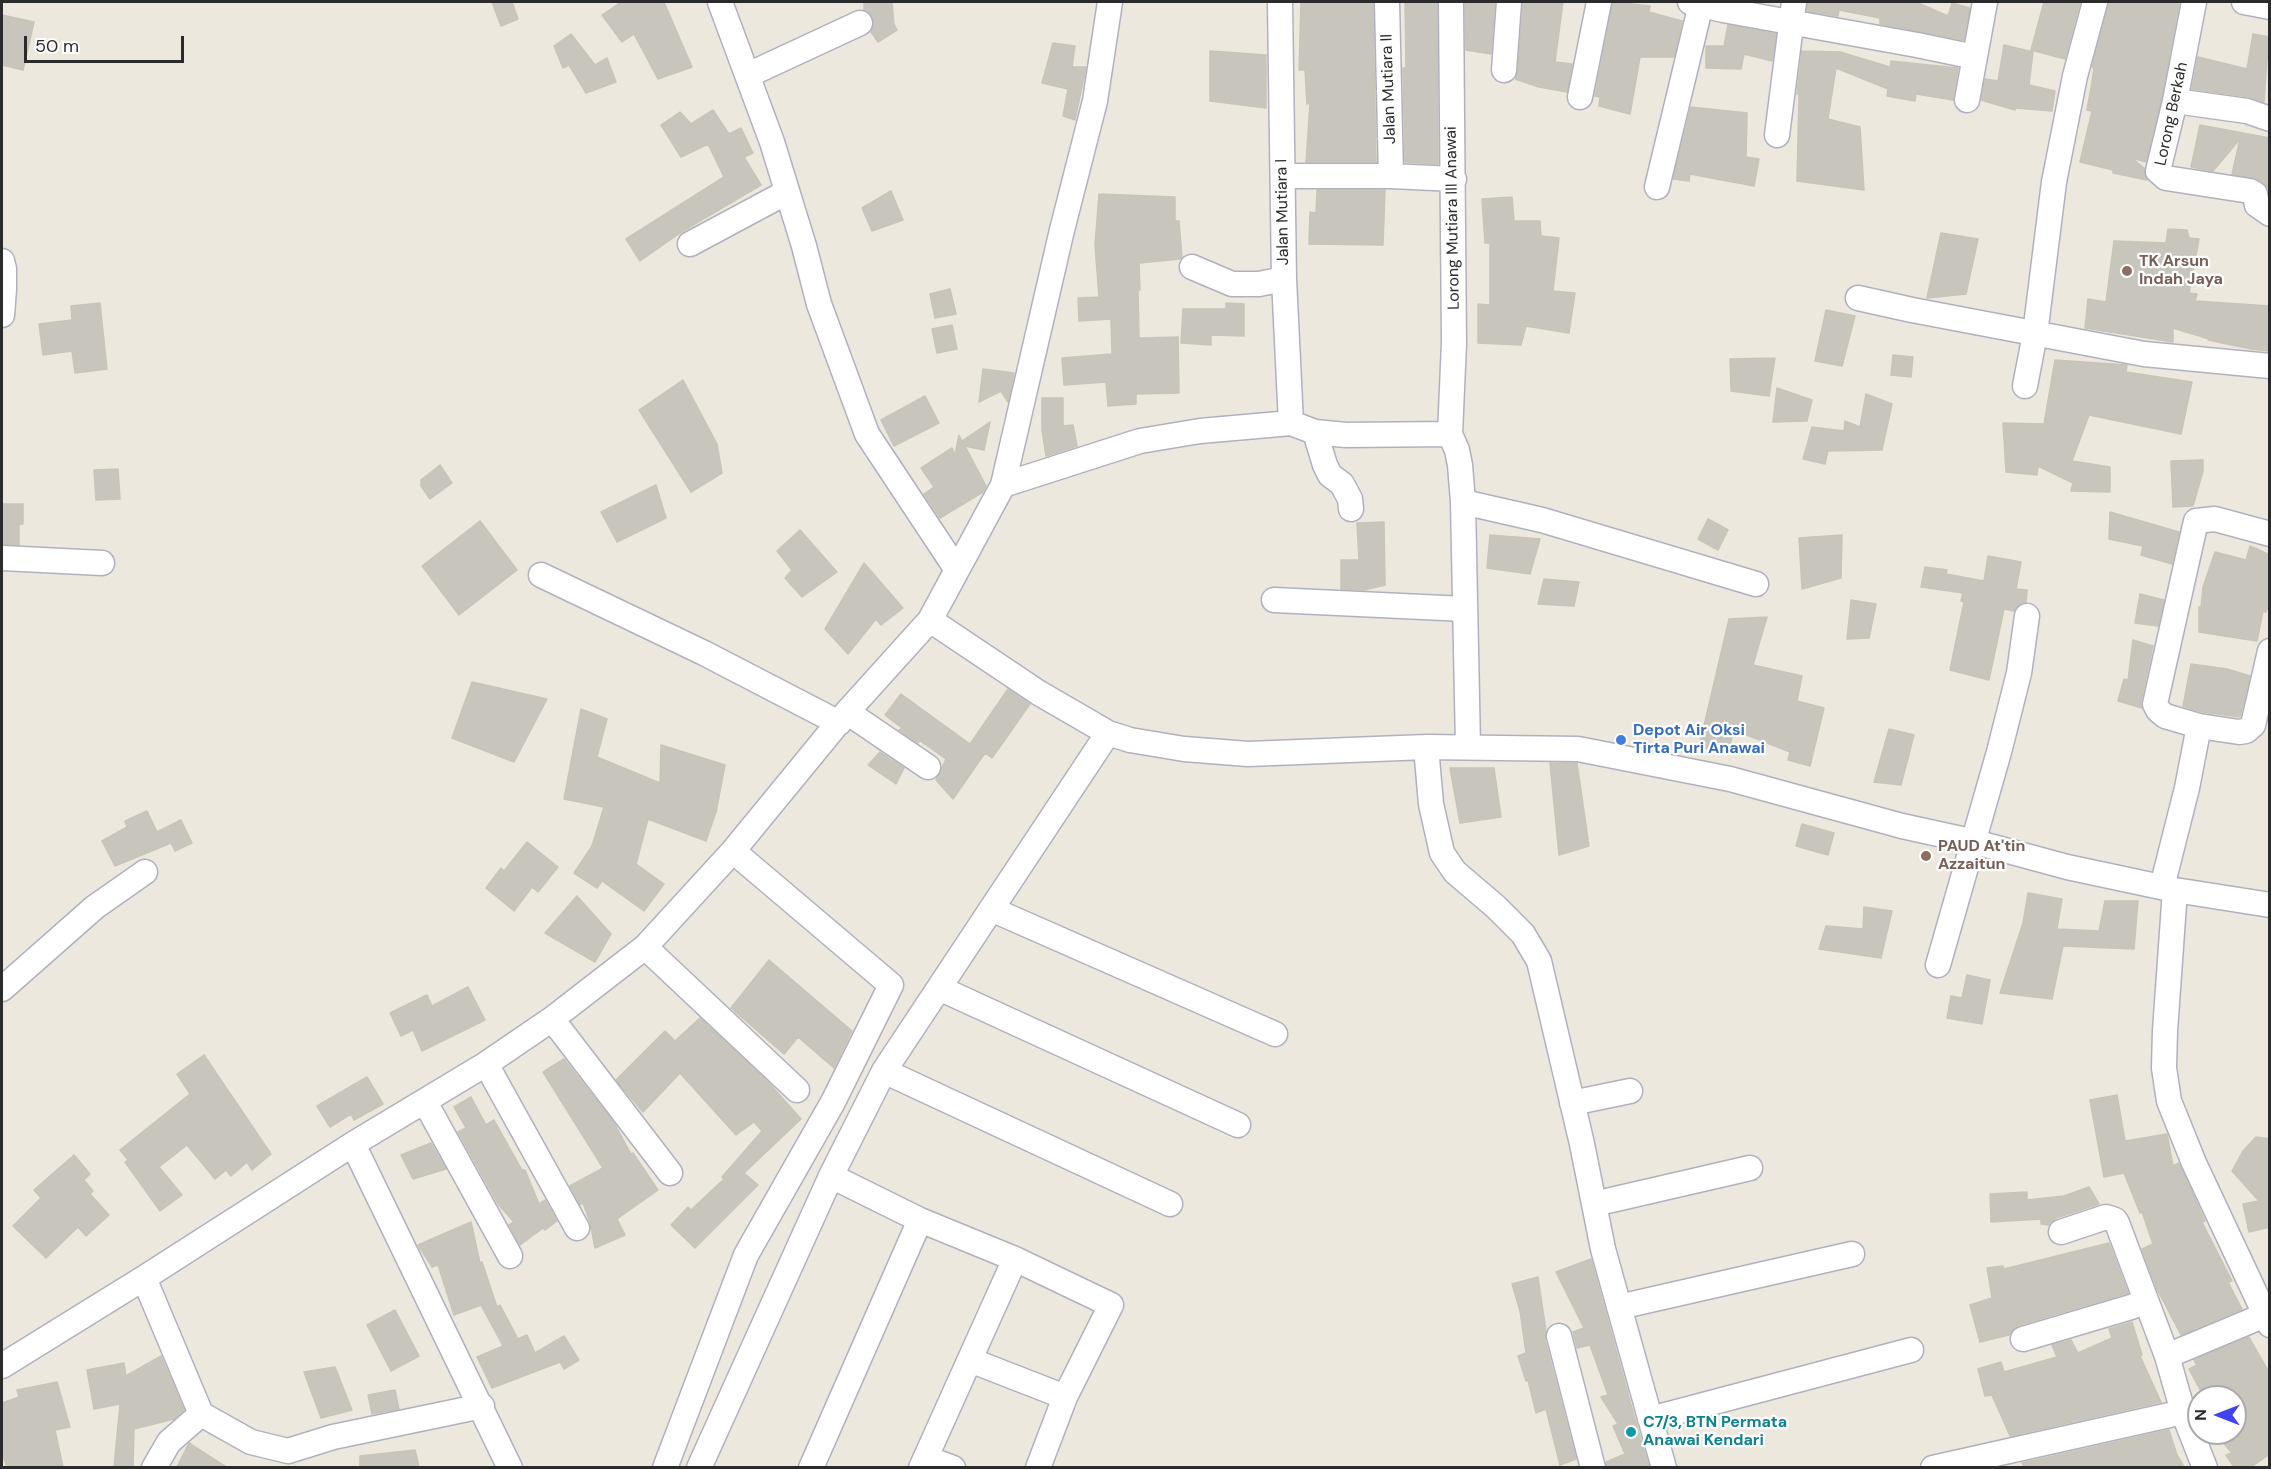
<!DOCTYPE html>
<html>
<head>
<meta charset="utf-8">
<style>
	body { margin:0 }
	#map { position:relative; width:2271px; height:1469px; overflow:hidden; background:#ece8dd; font-family:"DM Sans",sans-serif }
	canvas { display:block }
	.frame { position:absolute; inset:0; border:3px solid #2b2b2b; pointer-events:none }
	.north { position:absolute; left:2187px; top:1385px; width:60px; height:60px; box-sizing:border-box; background:#fff; border:2px solid #aaa; border-radius:50%; rotate:270deg; font-size:16px; font-weight:700; line-height:24px; text-align:center; color:#2b2b2b }
	.north::after { content:''; display:block; margin:auto; width:21px; height:27px; background:#4242f5; clip-path:polygon(50% 0,100% 100%,50% 72%,0 100%) }
	.scale { position:absolute; left:24px; top:36px; width:160px; height:27px; box-sizing:border-box; border:3px solid #2b2b2b; border-top:0; padding-left:8px; font-size:18px; line-height:21px; white-space:nowrap; color:#2b2b2b; -webkit-text-stroke:4px #fff; paint-order:stroke }
</style>
</head>
<body>
<div id="map">
<canvas width="2271" height="1469"></canvas>
<div class="frame"></div>
<div class="north">N</div>
<div class="scale">50 m</div>
</div>
<script>
const g = document.querySelector('canvas').getContext('2d');
g.lineJoin = 'round';
function paint(path, color) { g.fillStyle = color; g.fill(path, 'evenodd'); }
const toPath = rows => new Path2D(rows.map(r => 'M' + r).join(''));
function stroke(path, color, width, dash) { g.strokeStyle = color; g.lineWidth = width; g.lineCap = dash ? 'butt' : 'round'; g.setLineDash(dash || []); g.stroke(path); }
function write(font, color, halo, rows, align = 'center') {
  g.font = font + ' "DM Sans",sans-serif'; g.lineWidth = 4.5; g.setLineDash([]); g.textBaseline = 'middle'; g.strokeStyle = halo; g.fillStyle = color; for (const [text, x, y, turn = 0] of rows) {
    g.save(); g.translate(x, y); g.rotate((+turn || 0) * Math.PI / 180); g.textAlign = isNaN(turn) ? turn : align; if (halo) g.strokeText(text, 0, 0); g.fillText(text, 0, 0); g.restore();
  }
}
const building = toPath([
	[492,2,512,2,518,19,501,26,492,2],
	[621,2,664,2,692,67,658,79,634,34,622,42,602,15,621,2],
	[864,2,892,2,894,24,897,30,878,42,871,32,874,25,873,18,864,10,864,2],
	[1301,2,1373,2,1376,162,1306,162,1310,103,1307,104,1305,70,1299,70,1301,2],
	[1405,2,1437,2,1438,164,1405,162,1403,68,1406,68,1405,2],
	[1465,2,1495,2,1491,54,1466,50,1465,2],
	[1523,2,1563,2,1555,62,1572,64,1567,92,1539,87,1515,79,1518,71,1523,2],
	[1613,2,1650,6,1649,12,1682,21,1674,57,1640,57,1630,114,1599,106,1600,97,1595,96,1613,2],
	[1808,2,1916,2,1948,16,1952,3,1970,8,1964,40,1880,24,1880,18,1839,10,1838,16,1807,11,1808,2],
	[2044,2,2080,2,2065,59,2031,50,2044,2],
	[2109,2,2165,2,2179,4,2162,95,2146,162,2132,158,2144,168,2147,180,2113,173,2113,170,2080,162,2092,111,2087,110,2092,82,2094,68,2092,67,2109,2],
	[2,15,34,22,23,70,2,65,2,15],
	[1728,25,1776,34,1772,61,1744,54,1741,69,1706,68,1706,46,1724,46,1728,25],
	[571,34,595,65,607,58,616,82,586,93,569,65,563,68,554,46,571,34],
	[2253,34,2270,37,2270,59,2267,59,2264,102,2249,97,2192,89,2198,57,2247,69,2253,34],
	[1053,43,1075,46,1072,67,1086,67,1075,120,1063,116,1068,89,1042,83,1053,43],
	[2004,45,2033,52,2029,85,2055,91,2052,111,2016,108,2015,110,1981,100,1985,79,1998,81,2004,45],
	[1210,51,1266,55,1266,108,1210,101,1210,51],
	[1802,51,1840,52,1890,67,1891,61,1958,68,1953,100,1916,94,1915,101,1887,96,1888,89,1836,68,1828,119,1860,127,1864,190,1797,181,1799,94,1797,94,1802,51],
	[1691,107,1747,113,1746,157,1759,159,1754,186,1690,174,1689,181,1673,179,1691,107],
	[713,110,729,134,741,128,753,153,744,157,761,185,683,231,640,261,626,239,724,177,708,144,681,157,661,125,680,112,691,124,713,110],
	[2200,125,2270,138,2268,188,2257,179,2232,174,2240,139,2213,171,2191,167,2200,125],
	[1317,190,1385,190,1383,245,1309,244,1310,212,1316,213,1317,190],
	[891,191,903,220,872,231,862,208,891,191],
	[1099,194,1175,197,1175,221,1179,221,1182,257,1180,259,1139,263,1140,290,1138,290,1139,338,1178,337,1179,393,1136,394,1136,404,1108,406,1106,382,1064,385,1062,358,1112,354,1111,319,1079,321,1078,298,1099,297,1095,245,1099,194],
	[1512,197,1514,221,1540,221,1541,236,1559,238,1553,291,1575,293,1569,333,1526,326,1521,345,1478,343,1478,304,1490,305,1490,243,1485,243,1482,199,1512,197],
	[2168,229,2187,230,2189,238,2199,239,2189,293,2197,294,2195,301,2270,306,2270,351,2251,349,2208,340,2209,339,2173,328,2173,342,2085,328,2088,299,2106,302,2114,241,2166,243,2168,229],
	[1941,233,1978,239,1966,294,1927,298,1941,233],
	[950,289,956,314,935,318,930,294,950,289],
	[100,303,107,369,75,373,72,351,43,355,39,324,72,320,71,306,100,303],
	[1226,303,1244,304,1244,336,1211,335,1211,345,1181,343,1183,309,1226,309,1226,303],
	[1826,310,1855,316,1842,366,1815,361,1826,310],
	[952,325,957,349,937,353,932,329,952,325],
	[1893,355,1913,357,1911,377,1891,375,1893,355],
	[1775,358,1769,396,1731,391,1730,359,1775,358],
	[2055,360,2127,365,2126,372,2192,382,2181,434,2089,415,2072,461,2110,467,2110,492,2071,491,2073,483,2038,466,2037,475,2006,472,2003,423,2044,424,2055,360],
	[983,369,1014,373,1008,402,1001,391,979,402,983,369],
	[683,380,717,444,722,473,691,492,639,410,683,380],
	[1777,388,1812,400,1807,421,1773,422,1777,388],
	[1866,394,1892,404,1882,450,1828,451,1825,464,1803,459,1812,427,1844,431,1845,421,1860,427,1866,394],
	[925,396,939,423,894,446,881,420,925,396],
	[1042,398,1063,398,1063,426,1073,425,1077,446,1046,456,1042,430,1042,398],
	[990,422,984,450,965,446,986,486,983,492,940,518,924,494,934,487,921,468,952,448,955,455,959,435,962,441,990,422],
	[2203,460,2203,471,2193,506,2173,507,2171,461,2203,460],
	[440,465,452,483,430,499,421,486,421,480,440,465],
	[118,469,120,499,96,500,94,470,118,469],
	[656,485,666,518,617,542,601,512,656,485],
	[2,504,23,504,23,524,19,524,19,545,2,544,2,504],
	[2110,512,2179,532,2172,564,2141,555,2143,546,2109,539,2110,512],
	[1708,519,1728,530,1718,550,1698,539,1708,519],
	[480,521,517,570,459,615,422,566,480,521],
	[1384,522,1385,585,1364,590,1341,589,1341,560,1359,560,1357,523,1384,522],
	[800,530,837,572,802,597,785,578,792,570,777,551,800,530],
	[1490,535,1540,539,1530,574,1487,568,1490,535],
	[1842,535,1841,578,1802,589,1799,538,1842,535],
	[2250,546,2270,555,2270,603,2266,612,2263,611,2257,641,2199,632,2199,607,2201,608,2203,587,2215,552,2246,560,2250,546],
	[1988,556,2021,562,2016,589,2027,590,2026,602,2021,603,2014,611,2004,609,1989,680,1950,670,1964,602,1961,601,1963,593,1921,587,1925,567,1947,570,1946,574,1984,581,1988,556],
	[864,563,903,608,881,625,876,619,848,654,825,629,864,563],
	[1544,579,1579,582,1574,606,1538,604,1544,579],
	[2140,594,2164,600,2158,626,2135,623,2140,594],
	[1851,600,1876,604,1869,638,1847,639,1851,600],
	[1767,617,1753,665,1802,676,1797,701,1824,708,1810,766,1788,760,1790,752,1734,730,1728,752,1699,747,1729,619,1767,617],
	[2133,640,2153,646,2141,701,2142,708,2118,701,2124,679,2128,680,2133,640],
	[2191,664,2227,669,2250,676,2240,717,2202,712,2183,706,2191,664],
	[472,682,547,699,514,762,452,738,472,682],
	[1008,689,1030,704,992,758,985,753,953,799,936,780,946,759,919,740,918,743,899,730,902,728,885,715,901,694,970,744,1008,689],
	[581,709,607,719,597,757,660,783,661,745,725,765,716,812,706,841,648,819,636,864,664,884,644,911,602,881,597,888,574,873,592,846,604,807,564,799,581,709],
	[1889,729,1914,735,1901,785,1874,782,1889,729],
	[880,752,904,768,896,784,868,765,880,752],
	[1550,763,1577,763,1589,846,1559,855,1550,763],
	[1450,768,1494,768,1501,817,1460,823,1450,768],
	[147,811,157,832,181,820,192,843,175,851,171,843,115,866,102,841,127,827,125,821,147,811],
	[1802,824,1834,833,1828,855,1796,846,1802,824],
	[527,842,558,867,538,892,532,887,514,911,486,888,501,868,504,871,527,842],
	[2028,893,2062,899,2057,929,2099,931,2105,901,2138,901,2134,949,2063,946,2052,999,2000,993,2023,923,2028,893],
	[577,896,611,934,595,962,545,933,577,896],
	[1864,907,1892,911,1881,958,1819,949,1826,926,1863,929,1864,907],
	[769,960,852,1031,834,1068,798,1037,784,1054,731,1008,769,960],
	[1967,975,1990,980,1982,1024,1947,1018,1951,996,1962,998,1967,975],
	[468,987,485,1020,422,1051,413,1030,401,1036,390,1013,427,995,432,1006,468,987],
	[700,1018,769,1083,801,1119,744,1173,758,1185,695,1248,671,1225,688,1207,691,1210,724,1179,722,1177,762,1131,754,1122,736,1135,680,1073,643,1112,616,1080,665,1031,675,1041,700,1018],
	[204,1055,271,1154,252,1170,247,1162,231,1176,226,1170,215,1179,187,1145,159,1167,182,1195,160,1211,125,1162,128,1160,120,1150,190,1094,177,1074,204,1055],
	[564,1059,614,1123,631,1154,633,1153,658,1190,617,1219,625,1235,595,1248,590,1222,583,1203,580,1205,570,1186,603,1168,543,1072,564,1059],
	[367,1077,383,1104,354,1120,351,1114,330,1127,317,1106,367,1077],
	[2117,1095,2125,1141,2167,1134,2173,1166,2179,1163,2205,1221,2202,1222,2232,1281,2228,1282,2242,1309,2181,1335,2157,1289,2142,1249,2153,1244,2142,1212,2140,1213,2124,1173,2104,1177,2090,1100,2117,1095],
	[471,1097,486,1125,494,1120,522,1170,525,1170,539,1204,545,1200,557,1221,545,1230,543,1228,520,1245,509,1225,514,1222,498,1204,458,1132,466,1128,454,1107,471,1097],
	[2256,1137,2270,1139,2270,1227,2249,1232,2243,1204,2259,1201,2232,1171,2243,1151,2256,1137],
	[431,1143,446,1169,413,1179,401,1155,431,1143],
	[74,1155,90,1174,84,1180,93,1191,90,1194,109,1215,86,1236,78,1227,46,1258,13,1226,41,1198,34,1190,74,1155],
	[2089,1187,2099,1204,2056,1218,2049,1225,2041,1224,2041,1219,1991,1222,1990,1194,2027,1192,2027,1200,2064,1196,2089,1187],
	[471,1222,480,1263,482,1262,497,1307,500,1305,518,1339,527,1335,535,1353,564,1336,579,1360,564,1369,560,1362,492,1388,477,1357,503,1346,481,1305,454,1315,438,1265,432,1267,418,1245,471,1222],
	[2109,1243,2128,1293,2019,1325,2013,1329,2009,1335,1980,1342,1970,1305,1992,1298,1987,1268,2003,1266,2004,1269,2109,1243],
	[1591,1259,1636,1423,1649,1467,1607,1467,1606,1462,1625,1454,1613,1426,1618,1424,1601,1397,1608,1395,1590,1345,1577,1348,1573,1332,1584,1328,1556,1272,1591,1259],
	[1538,1277,1546,1331,1545,1340,1576,1459,1560,1465,1546,1409,1536,1413,1528,1380,1526,1381,1518,1356,1526,1353,1520,1311,1512,1284,1538,1277],
	[395,1310,419,1356,391,1371,367,1325,395,1310],
	[2132,1322,2142,1355,2140,1356,2161,1402,2010,1436,1992,1395,1985,1396,1978,1369,2001,1362,2004,1372,2057,1357,2052,1345,2071,1340,2078,1353,2112,1338,2109,1329,2132,1322],
	[2249,1337,2270,1374,2270,1454,2251,1467,2234,1467,2226,1455,2232,1453,2215,1433,2235,1433,2235,1397,2204,1397,2189,1369,2197,1365,2194,1360,2249,1337],
	[161,1356,184,1410,174,1419,134,1429,133,1467,114,1467,120,1404,94,1409,87,1370,124,1363,126,1376,161,1356],
	[335,1367,352,1410,321,1418,304,1372,335,1367],
	[57,1382,70,1427,55,1430,63,1467,7,1467,2,1453,2,1403,19,1397,17,1390,57,1382],
	[395,1390,399,1409,372,1414,368,1395,395,1390],
	[2169,1430,2177,1455,2184,1467,2024,1467,2022,1463,2169,1430],
	[189,1443,226,1467,177,1467,189,1443],
	[415,1450,419,1467,360,1467,360,1456,415,1450]
]);
paint(building, '#c8c6bc');
stroke(building, '#c8c5b7', 1.5);
const minor = toPath([
	[720,2,772,142,804,246,819,304,867,434,957,570],
	[1280,2,1284,279,1291,423],
	[1387,2,1391,176],
	[1451,2,1454,343,1450,434,1457,450,1460,465,1463,502,1468,747],
	[1690,2,1723,10,1917,45,1975,57],
	[2194,2,2175,101,2158,171,2166,178,2250,191,2255,194,2257,205,2270,214],
	[2244,2,2270,7],
	[1504,70,1509,2],
	[748,75,860,23],
	[1580,97,1599,2],
	[1967,100,1985,2],
	[2175,101,2247,111,2270,119],
	[1777,135,1794,2],
	[1283,176,1391,176,1454,179],
	[1657,187,1701,4],
	[690,244,787,192],
	[2,261,4,269,4,289,2,315],
	[1192,267,1232,284,1259,284,1284,279],
	[1858,298,1912,310,2144,354,2270,366],
	[2025,386,2035,334,2054,182,2075,76,2095,2],
	[1315,432,1325,465,1330,475,1342,484,1350,499,1351,509],
	[1003,485,1140,441,1200,431,1291,423,1315,432,1346,435,1450,434],
	[1463,502,1542,520,1756,584],
	[2,558,102,563],
	[541,575,704,653,839,723],
	[1274,600,1465,609],
	[930,620,1039,693,1108,733,1130,740,1184,749,1248,754,1426,747,1578,749,1730,779,1902,826,1975,842,2067,867,2175,890,2270,905],
	[847,712,928,767],
	[2199,726,2165,716,2158,710,2155,704,2196,521,2215,519,2270,534],
	[1426,747,1431,804,1442,853,1455,872,1496,907,1523,934,1539,961,1582,1144,1603,1249,1664,1468],
	[2162,887,2187,788,2199,726,2239,732,2246,731,2253,725,2270,651],
	[2175,890,2165,1031,2164,1068,2169,1101,2194,1163,2270,1325],
	[991,909,1275,1034],
	[645,947,797,1090],
	[1938,965,1999,752,2019,673,2027,616],
	[939,988,1238,1125],
	[2,989,95,907,145,872],
	[552,1019,670,1173],
	[486,1064,577,1228],
	[884,1071,1170,1204],
	[425,1102,510,1256],
	[1572,1103,1630,1091],
	[353,1144,510,1468],
	[831,1176,920,1220,1015,1259,1111,1305,1065,1397,1038,1468],
	[1594,1204,1750,1168],
	[2061,1232,2106,1217,2115,1220,2117,1223,2167,1356,2183,1412,2205,1468],
	[144,1278,201,1414,169,1442,154,1468],
	[1619,1307,1852,1254],
	[1559,1336,1593,1468],
	[2023,1339,2131,1307,2145,1301],
	[2167,1356,2265,1315],
	[970,1360,1065,1397],
	[2,1366,144,1278,353,1144,486,1064,552,1019,645,947,733,851,847,712,930,620,1003,485,1062,230,1095,101,1110,2],
	[201,1414,251,1442,288,1451,333,1437,482,1406],
	[1650,1419,1911,1350],
	[926,1458,953,1468],
	[665,1468,746,1255,833,1102,891,985,733,851],
	[699,1468,831,1176,884,1071,1108,733],
	[811,1468,920,1220],
	[921,1468,1015,1259],
	[1933,1468,2183,1412]
]);
stroke(minor, '#b1b1be', 27);
stroke(minor, '#fff', 24);
for (const [x, y, r, color] of [
	[2127,271,6,"#8d6e63"],
	[1621,740,6,"#3f7fe0"],
	[1926,856,6,"#8d6e63"],
	[1631,1432,6,"#0f9aa8"]
]) { const dot = new Path2D(); dot.arc(x, y, r, 0, 2 * Math.PI); g.fillStyle = color; g.fill(dot); stroke(dot, '#fff', 2); }
write('16px', '#2b2b2b', '#fff', [
	["Jalan Mutiara II",1389,89,-92],
	["Lorong Berkah",2172,114,-78],
	["Jalan Mutiara I",1283,212,-91],
	["Lorong Mutiara III Anawai",1453,218,-91]
]);
write('bold 16px', '#785e54', '#fff', [
	["TK Arsun",2139,262],
	["Indah Jaya",2139,280],
	["PAUD At'tin",1938,847],
	["Azzaitun",1938,865]
], 'left');
write('bold 16px', '#366cbe', '#fff', [
	["Depot Air Oksi",1633,731],
	["Tirta Puri Anawai",1633,749]
], 'left');
write('bold 16px', '#0d838f', '#fff', [
	["C7/3, BTN Permata",1643,1423],
	["Anawai Kendari",1643,1441]
], 'left');
</script>
</body>
</html>
